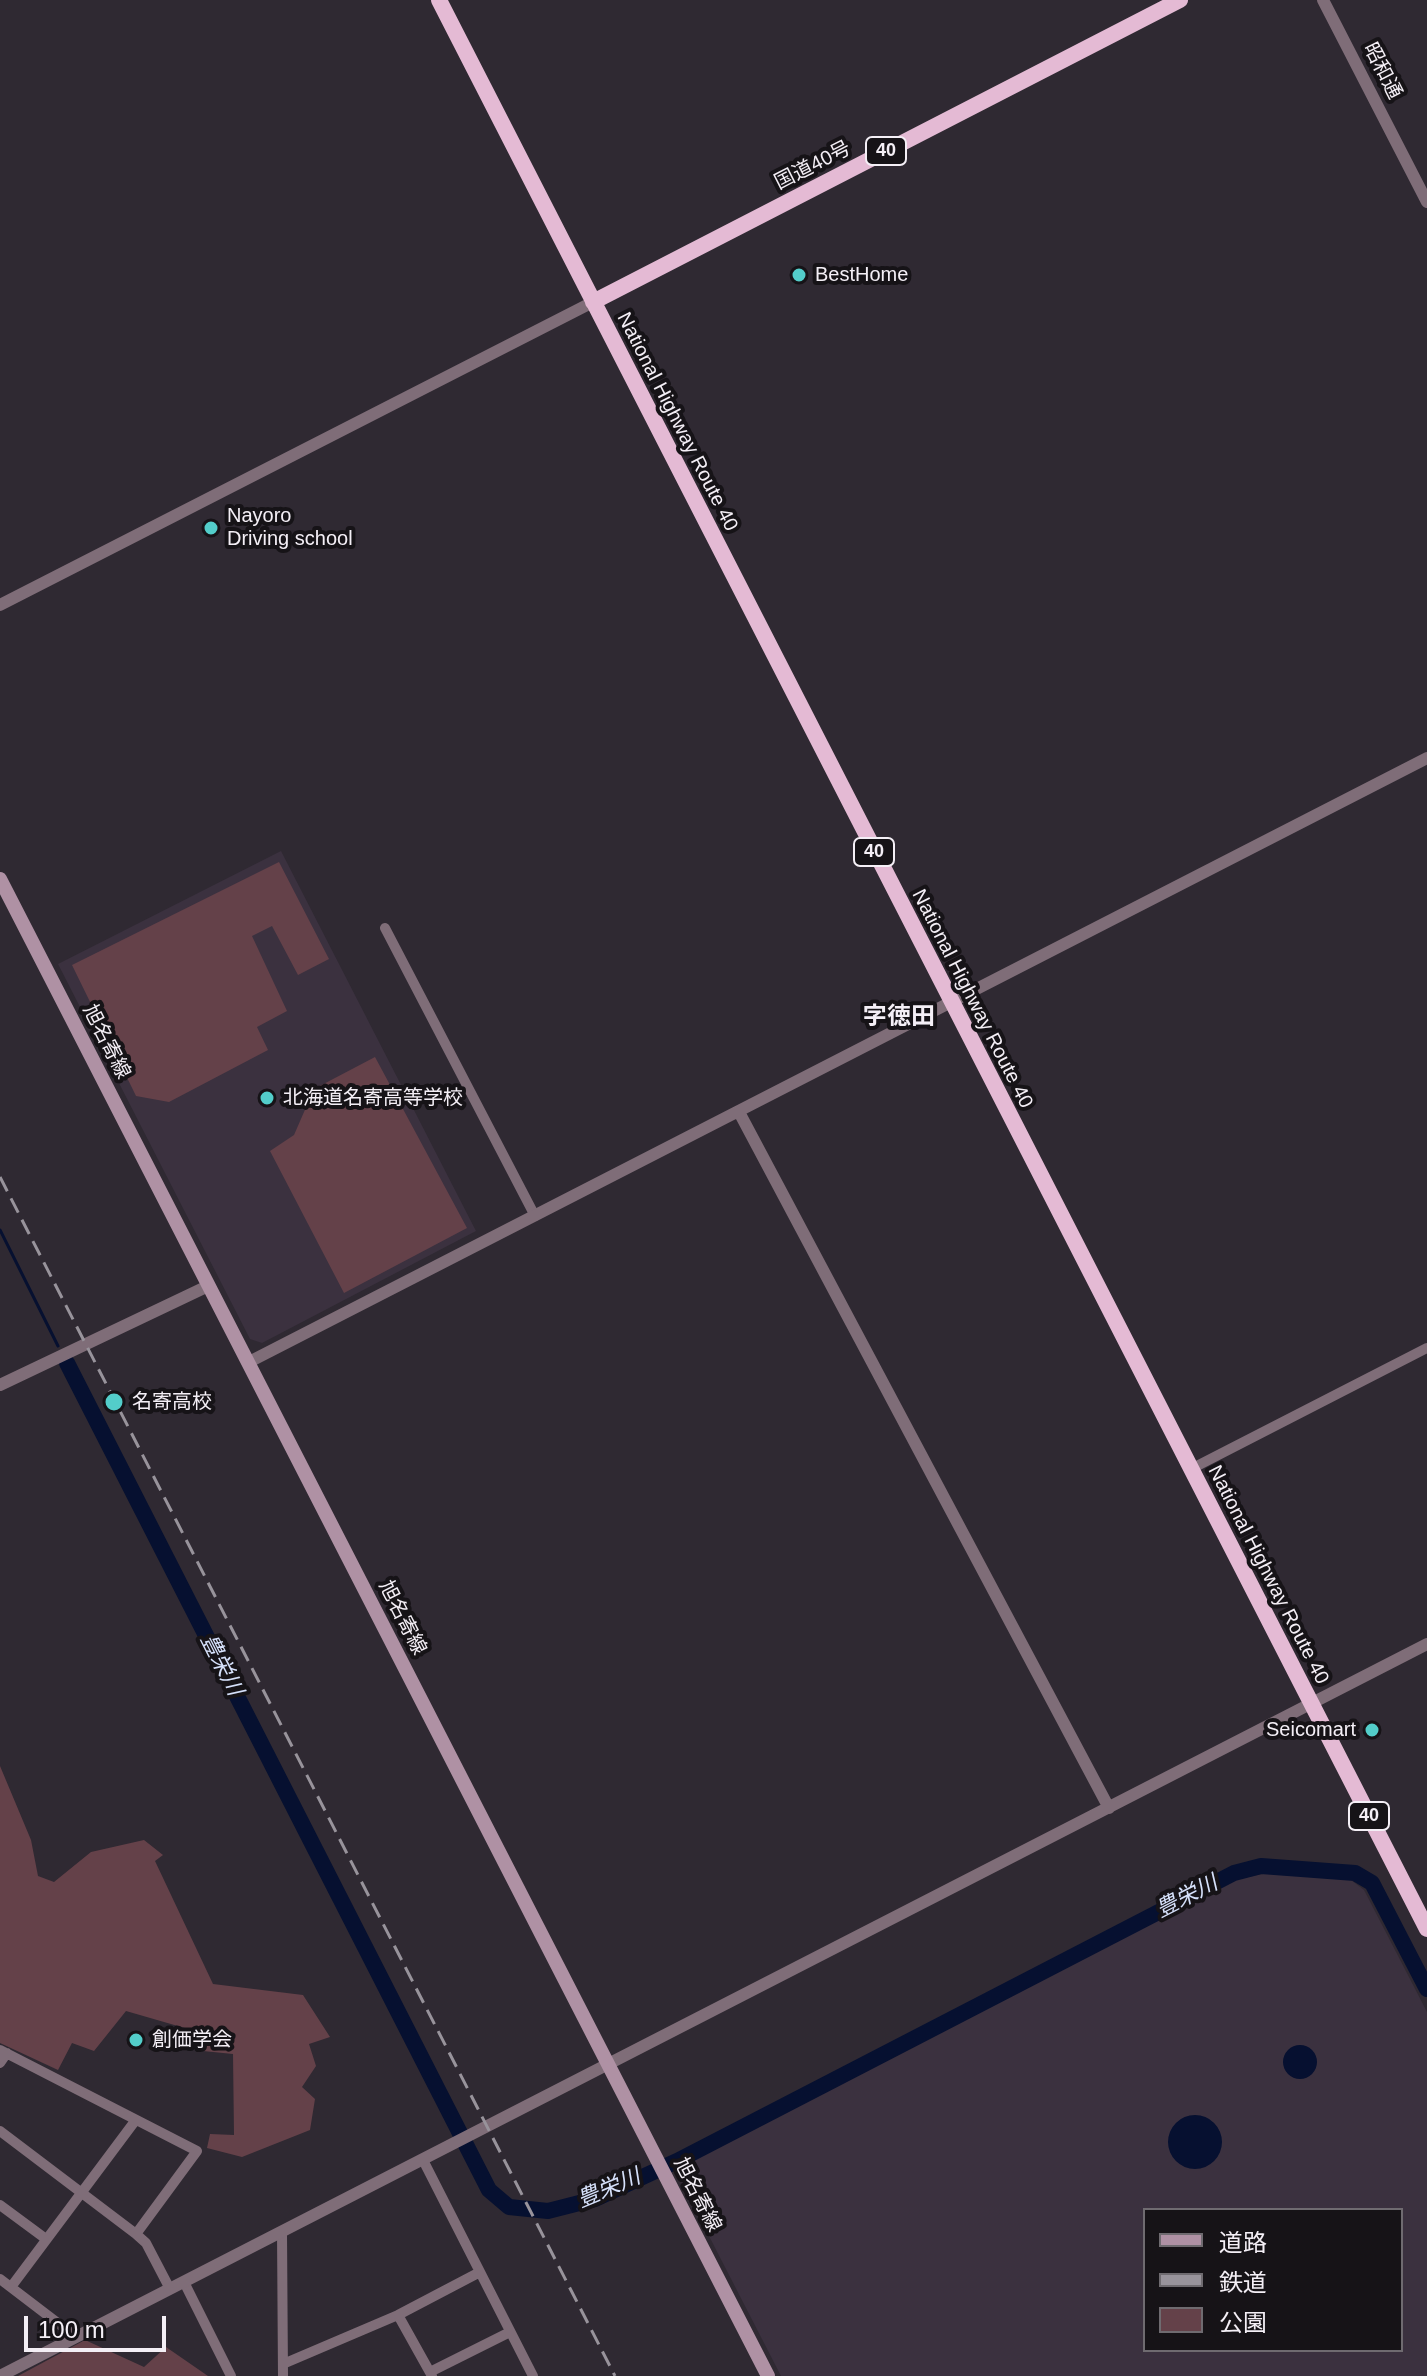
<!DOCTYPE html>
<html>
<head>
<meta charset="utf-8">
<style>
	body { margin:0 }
	#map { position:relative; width:1427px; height:2376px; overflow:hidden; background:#2f2932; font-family:Helvetica,"Noto Sans JP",sans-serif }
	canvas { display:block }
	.legend { position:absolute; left:1143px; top:2208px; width:260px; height:144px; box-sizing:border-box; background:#161317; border:2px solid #6f6b70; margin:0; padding:10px 14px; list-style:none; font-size:24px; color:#f4eff6 }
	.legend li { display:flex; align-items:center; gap:16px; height:40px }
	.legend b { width:40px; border:2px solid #6f6b70 }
	.scale { position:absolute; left:24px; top:2316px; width:142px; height:36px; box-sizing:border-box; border:4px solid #f4eff6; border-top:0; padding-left:10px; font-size:24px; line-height:28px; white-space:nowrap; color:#f4eff6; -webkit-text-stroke:6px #161317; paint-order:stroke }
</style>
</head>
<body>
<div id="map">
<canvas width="1427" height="2376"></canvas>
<ul class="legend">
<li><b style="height:10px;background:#af91a4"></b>道路</li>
<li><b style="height:10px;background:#98939b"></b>鉄道</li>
<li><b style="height:22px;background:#644149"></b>公園</li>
</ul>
<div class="scale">100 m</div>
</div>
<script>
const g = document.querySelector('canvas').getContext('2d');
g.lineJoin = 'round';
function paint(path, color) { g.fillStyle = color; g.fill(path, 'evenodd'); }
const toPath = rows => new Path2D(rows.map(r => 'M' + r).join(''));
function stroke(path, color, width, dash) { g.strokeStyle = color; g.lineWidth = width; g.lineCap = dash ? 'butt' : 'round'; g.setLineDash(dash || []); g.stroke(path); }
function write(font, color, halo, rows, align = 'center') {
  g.font = font + ' Helvetica,"Noto Sans JP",sans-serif'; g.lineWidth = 8; g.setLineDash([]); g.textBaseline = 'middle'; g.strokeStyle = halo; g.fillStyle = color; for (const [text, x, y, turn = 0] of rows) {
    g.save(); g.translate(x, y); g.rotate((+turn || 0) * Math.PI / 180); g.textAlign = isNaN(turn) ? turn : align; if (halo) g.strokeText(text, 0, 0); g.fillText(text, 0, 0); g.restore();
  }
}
paint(toPath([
	[281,851,476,1231,262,1343,250,1339,58,964],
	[1268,1873,1351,1880,1364,1890,1427,2012,1427,2376,781,2376,674,2168,1232,1880],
	[1145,2210,1401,2210,1401,2350,1145,2350]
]), '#3b313f');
paint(toPath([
	[279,862,329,959,298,975,272,926,252,936,287,1011,257,1027,268,1050,169,1102,136,1096,72,965],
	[375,1057,467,1228,344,1293,270,1151,294,1135,314,1089],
	[0,1766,31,1840,38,1876,54,1882,91,1852,144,1840,163,1855,155,1861,213,1984,303,1995,330,2037,309,2044,316,2066,302,2087,315,2099,310,2130,242,2157,207,2148,210,2134,234,2135,233,2054,203,2051,202,2033,126,2011,94,2051,72,2043,58,2070,0,2043],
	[85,2340,144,2367,166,2347,208,2376,18,2376]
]), '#644149');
paint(toPath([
	'1283 2062a17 17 0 1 1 34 0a17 17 0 1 1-34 0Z',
	'1168 2142a27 27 0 1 1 54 0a27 27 0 1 1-54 0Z'
]), '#061030');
stroke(toPath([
	[0,1230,58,1346]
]), '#061030', 3);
stroke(toPath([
	[67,1363,489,2190,509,2207,548,2211,595,2199,677,2161,1234,1873,1261,1866,1355,1873,1372,1883,1427,1989]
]), '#061030', 16);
stroke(toPath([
	[385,928,535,1216],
	[1191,1469,1427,1348],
	[0,2050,197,2151,136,2234],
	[0,2063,7,2053],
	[0,2131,136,2234,146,2243,170,2289],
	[423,2160,533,2376],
	[0,2205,46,2239],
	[282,2232,283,2376],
	[0,2279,76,2337],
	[184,2282,231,2376],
	[11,2287,135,2121],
	[398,2315,432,2376],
	[283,2364,398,2315,480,2272],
	[430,2372,510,2332]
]), '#7f6d78', 10);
stroke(toPath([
	[1323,0,1427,202],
	[0,605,593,302],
	[739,1112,1109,1808],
	[249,1362,1427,758],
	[0,1385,208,1286],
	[0,2376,1427,1644]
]), '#7f6d78', 12);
stroke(toPath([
	[0,879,768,2376]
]), '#af91a4', 14);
stroke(toPath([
	[439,0,1427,1929],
	[593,302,1180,0]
]), '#e4bad4', 16);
stroke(toPath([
	[0,1177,615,2376]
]), '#98939b', 3, [16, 8]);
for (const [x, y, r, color] of [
	[799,275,8,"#53cdca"],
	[211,528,8,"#53cdca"],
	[267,1098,8,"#53cdca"],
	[114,1402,10,"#53cdca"],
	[1372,1730,8,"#53cdca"],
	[136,2040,8,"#53cdca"]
]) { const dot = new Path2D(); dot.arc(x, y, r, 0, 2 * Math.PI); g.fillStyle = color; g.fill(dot); stroke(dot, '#161317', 3); }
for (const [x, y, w] of [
	[886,151,40],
	[874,852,40],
	[1369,1816,40]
]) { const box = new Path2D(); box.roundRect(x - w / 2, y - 14, w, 28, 6); g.fillStyle = '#161317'; g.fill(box); stroke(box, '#f4eff6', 2); }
write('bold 18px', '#f4eff6', null, [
	["40",886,151],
	["40",874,852],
	["40",1369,1816]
]);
write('20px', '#f4eff6', '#161317', [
	["昭和通",1382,71,63],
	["国道40号",813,166,-27],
	["National Highway Route 40",677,422,63],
	["National Highway Route 40",972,999,63],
	["旭名寄線",106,1042,63],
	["National Highway Route 40",1268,1575,63],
	["旭名寄線",402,1618,63],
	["旭名寄線",697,2195,63]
]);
write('20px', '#f4eff6', '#161317', [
	["BestHome",815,275],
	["Nayoro",227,516],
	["Driving school",227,539],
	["北海道名寄高等学校",283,1098],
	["名寄高校",132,1402],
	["Seicomart",1356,1730,"right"],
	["創価学会",152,2040]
], 'left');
write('italic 22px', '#d6e1fb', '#161317', [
	["豊栄川",221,1665,63],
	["豊栄川",1187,1897,-27],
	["豊栄川",609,2189,-23]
]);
write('bold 24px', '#f4eff6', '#161317', [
	["字徳田",899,1017]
]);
</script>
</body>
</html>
